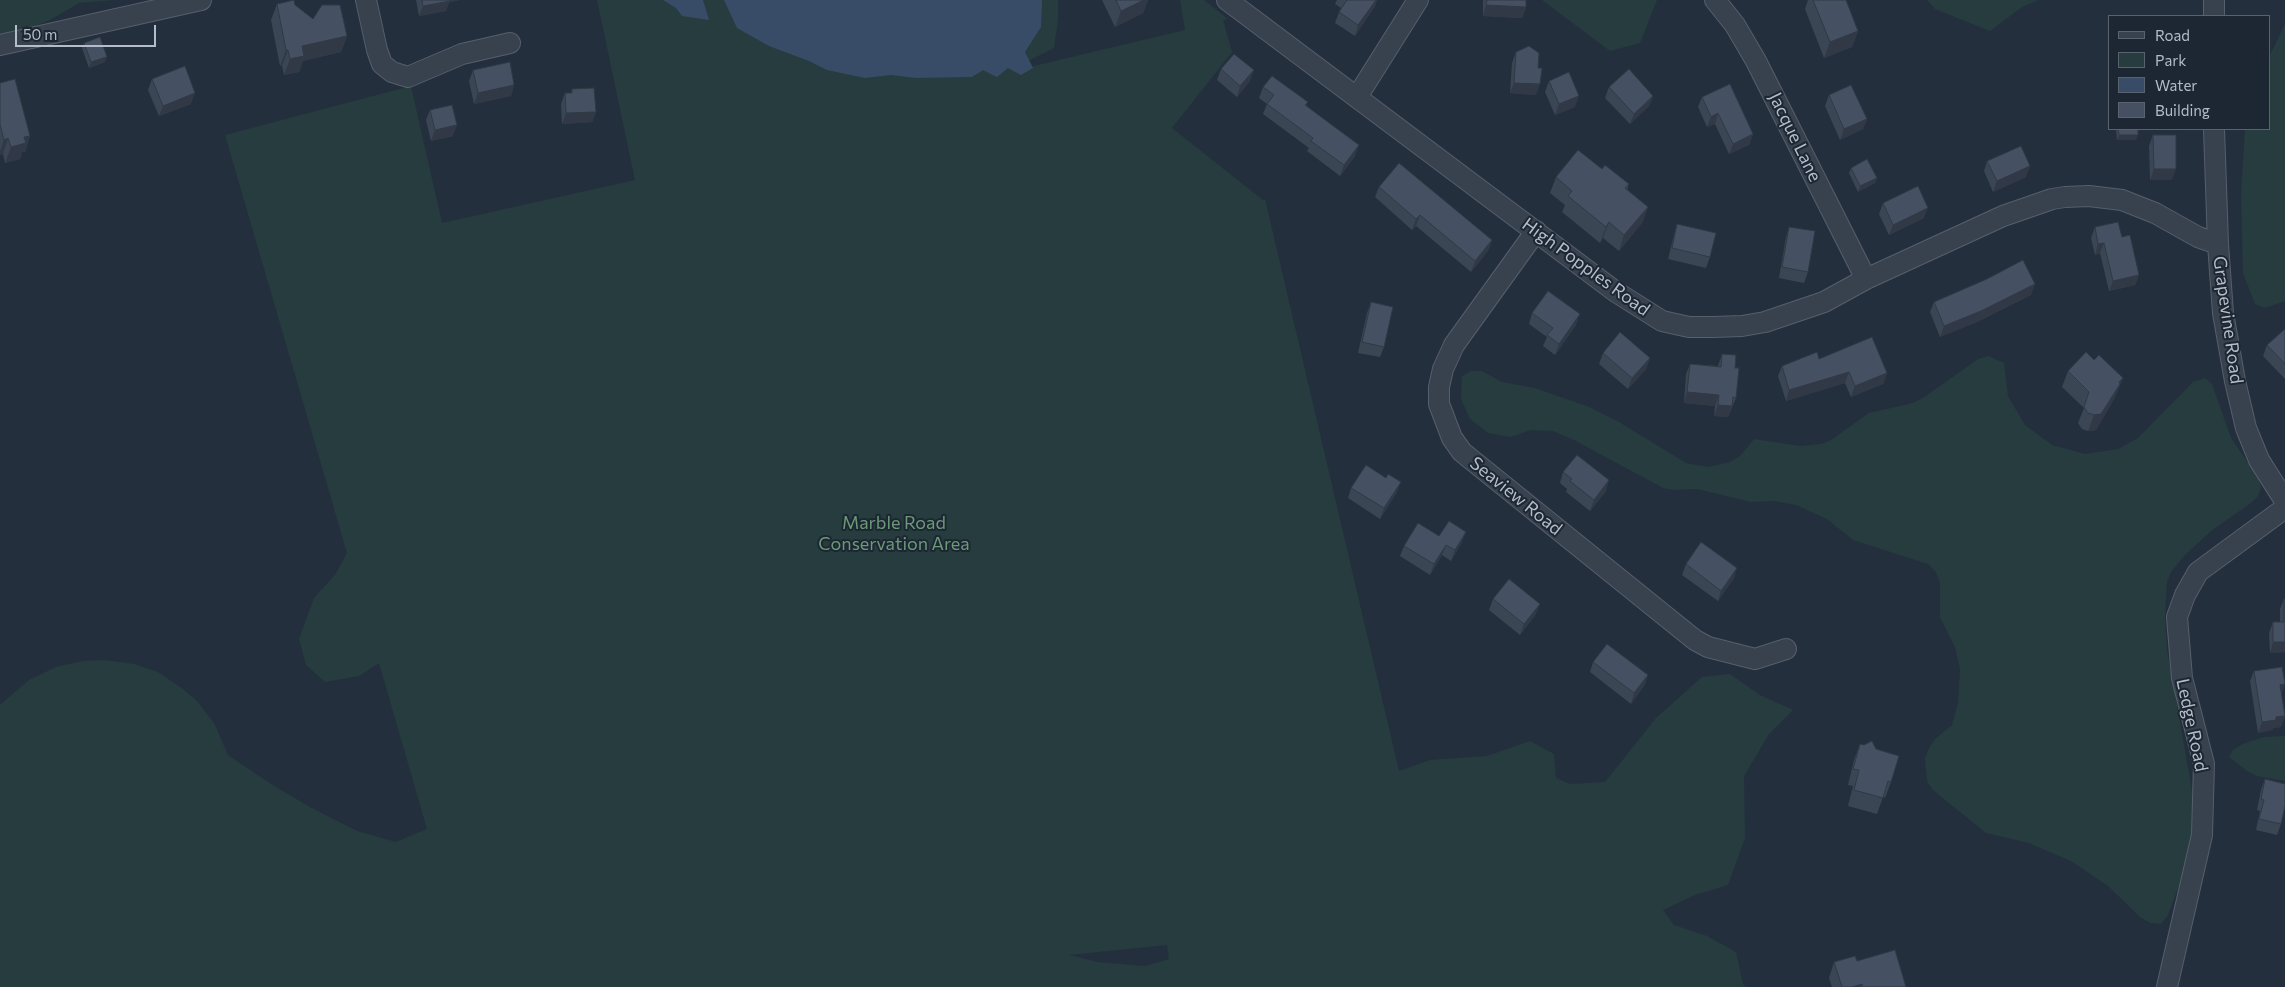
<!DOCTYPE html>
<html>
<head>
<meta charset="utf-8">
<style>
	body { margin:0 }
	#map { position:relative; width:2285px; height:987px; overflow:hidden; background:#242f3e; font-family:Commissioner,sans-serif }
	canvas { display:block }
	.legend { position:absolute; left:2108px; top:15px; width:162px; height:115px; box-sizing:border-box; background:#1d2633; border:1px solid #59626f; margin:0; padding:6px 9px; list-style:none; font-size:15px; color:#b4bcc9 }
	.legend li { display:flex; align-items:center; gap:10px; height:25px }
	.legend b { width:25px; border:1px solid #59626f }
	.scale { position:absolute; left:15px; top:25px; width:141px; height:22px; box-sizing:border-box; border:2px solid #b4bcc9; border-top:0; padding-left:6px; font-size:15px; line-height:18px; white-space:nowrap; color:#b4bcc9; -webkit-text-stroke:4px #1d2633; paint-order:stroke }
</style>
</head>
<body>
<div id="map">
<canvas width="2285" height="987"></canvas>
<ul class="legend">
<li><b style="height:6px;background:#38414e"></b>Road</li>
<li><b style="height:14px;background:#263c3f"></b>Park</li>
<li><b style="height:14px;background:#394c67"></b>Water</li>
<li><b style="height:14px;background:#455162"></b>Building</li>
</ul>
<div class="scale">50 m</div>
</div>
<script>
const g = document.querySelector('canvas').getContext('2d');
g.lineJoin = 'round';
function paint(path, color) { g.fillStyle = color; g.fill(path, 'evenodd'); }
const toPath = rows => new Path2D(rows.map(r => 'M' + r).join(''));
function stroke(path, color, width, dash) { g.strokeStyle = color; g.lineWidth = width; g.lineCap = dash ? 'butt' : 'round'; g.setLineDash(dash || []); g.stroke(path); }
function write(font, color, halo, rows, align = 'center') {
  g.font = font + ' Commissioner,sans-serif'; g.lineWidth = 4; g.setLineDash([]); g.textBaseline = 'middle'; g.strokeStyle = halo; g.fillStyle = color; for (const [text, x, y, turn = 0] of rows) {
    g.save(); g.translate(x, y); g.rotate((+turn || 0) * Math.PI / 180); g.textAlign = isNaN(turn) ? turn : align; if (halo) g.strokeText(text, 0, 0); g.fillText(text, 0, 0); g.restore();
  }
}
paint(toPath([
	[0,0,115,0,79,3,50,20,28,29,0,36],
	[597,0,1058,0,1058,20,1054,48,1028,61,1017,70,1185,30,1180,0,1204,0,1228,19,1223,20,1232,52,1172,128,1263,200,1265,199,1399,771,1430,760,1487,756,1530,741,1554,754,1556,778,1570,784,1605,782,1656,718,1702,677,1730,674,1760,695,1793,710,1769,734,1744,776,1745,838,1728,885,1695,895,1663,910,1674,925,1707,936,1736,952,1743,984,1746,987,0,987,0,705,29,680,56,667,83,661,104,660,134,664,158,672,183,689,197,701,214,723,228,755,271,784,310,807,357,831,396,842,427,829,379,663,359,676,325,682,306,665,299,639,314,598,335,575,347,553,225,135,411,86,442,223,635,180],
	[1167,945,1169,959,1145,966,1097,962,1069,955],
	[1542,0,1657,0,1640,43,1610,51],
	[1927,0,2039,0,2022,7,1990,31,1935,9],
	[2285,24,2285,301,2265,308,2255,304,2243,273,2241,194,2245,129,2269,129,2269,57],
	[1988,356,2004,363,2008,396,2025,425,2052,445,2085,454,2118,449,2138,438,2193,382,2205,378,2212,384,2231,438,2259,479,2261,488,2258,496,2251,503,2211,531,2185,555,2171,572,2167,582,2165,616,2167,650,2191,784,2195,829,2184,872,2168,915,2161,924,2150,923,2140,917,2108,886,2071,861,2029,843,1986,833,1933,790,1927,781,1925,758,1929,748,1935,739,1952,725,1958,703,1960,669,1955,647,1940,617,1940,583,1936,572,1928,564,1853,540,1827,519,1796,505,1774,501,1751,502,1697,489,1674,490,1663,488,1574,440,1553,431,1531,430,1510,437,1488,433,1470,419,1461,399,1462,376,1471,371,1482,371,1502,382,1535,388,1589,407,1619,422,1686,463,1708,467,1730,462,1740,456,1754,439,1800,446,1821,444,1831,440,1869,413,1913,403,1923,398,1978,359],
	[2285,736,2285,781,2257,776,2247,771,2229,757,2233,750,2243,744,2264,737]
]), '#263c3f');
paint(toPath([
	[663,0,703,0,709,20,682,16,676,8],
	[724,0,1042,0,1041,27,1025,52,1033,68,1021,75,1008,68,997,77,983,70,972,77,916,78,891,75,865,78,827,70,809,61,769,46,737,28]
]), '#394c67');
const minor = toPath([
	[366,0,377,50,382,64,392,72,408,77,462,54,510,43],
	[1227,0,1616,292,1662,321,1689,327,1713,327,1742,326,1765,322,1824,302,1866,279,2003,216,2052,199,2065,197,2089,196,2122,200,2155,213,2198,237,2218,244],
	[1715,0,1735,25,1756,61,1866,279],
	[2214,16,2214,0],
	[0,45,201,0],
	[1357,97,1418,0],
	[2214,129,2218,244,2223,313,2235,381,2246,428,2259,460,2285,501],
	[1536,231,1454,345,1443,369,1439,387,1439,404,1452,438,1462,452,1695,640,1708,647,1755,659,1786,649],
	[2167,987,2202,835,2204,764,2182,678,2177,617,2185,595,2198,572,2285,508]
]);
stroke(minor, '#565f6c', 22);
stroke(minor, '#38414e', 20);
paint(toPath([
	[416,0,460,0,449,2,446,11,419,16],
	[1102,0,1148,0,1143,13,1115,27],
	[1337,0,1377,0,1375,6,1355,36,1335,23,1339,12,1341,8,1335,4],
	[1483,0,1526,0,1526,7,1522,18,1483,16],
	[1808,0,1846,0,1858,31,1852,47,1824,58,1805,9],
	[277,4,295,5,313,19,347,36,341,52,303,61,299,72,284,75,282,66,280,66,271,20],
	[84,43,105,62,89,68,82,48],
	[1516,52,1538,68,1536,95,1510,93,1512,63],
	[1221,69,1250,81,1237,97,1217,80],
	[473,70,514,85,511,96,474,104,469,81],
	[152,79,191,104,159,116,148,90],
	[1549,81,1575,107,1555,115,1545,92],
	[0,83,30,136,25,152,22,152,20,159,5,163,3,154,0,155],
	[1263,87,1308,102,1306,105,1355,156,1340,176,1307,151,1309,148,1263,114,1267,104,1259,98],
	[1609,87,1653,96,1649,106,1630,124,1605,98],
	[572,89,596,112,592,122,562,124,561,104,565,93,571,93],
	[1829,95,1867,119,1863,129,1840,140,1825,106],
	[1702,97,1753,134,1749,145,1729,154,1715,124,1707,127,1698,107],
	[430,110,453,136,431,141,426,120],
	[2116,129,2138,129,2136,140,2117,140],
	[2153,135,2172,180,2150,180,2149,146],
	[1987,161,2026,177,1993,192,1984,171],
	[1851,168,1877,178,1875,183,1858,192,1849,173],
	[1602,169,1629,184,1627,190,1648,207,1642,223,1619,251,1603,238,1600,243,1562,212,1565,205,1550,193,1556,177],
	[1379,187,1492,240,1488,251,1471,272,1416,226,1412,230,1375,197],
	[1883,203,1924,218,1889,235,1879,214],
	[1677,224,1710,257,1706,268,1668,259,1674,235],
	[1789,227,1808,272,1804,283,1779,278,1786,237],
	[2095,227,2122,237,2139,275,2135,285,2109,291,2100,253,2095,255,2091,238],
	[1987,279,2031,295,1977,322,1940,337,1930,312,1934,302],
	[1371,302,1384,347,1380,357,1358,353,1367,313],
	[1532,313,1576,325,1555,355,1543,346,1547,337,1529,324],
	[2285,329,2285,379,2263,356,2267,345],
	[1603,353,1650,358,1646,369,1628,389,1599,364],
	[1722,354,1735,368,1736,398,1728,417,1714,416,1715,406,1684,403,1686,374,1690,364,1718,366],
	[1819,359,1887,373,1883,384,1851,397,1845,383,1786,401,1778,376,1782,366],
	[2094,360,2123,378,2114,399,2096,430,2088,431,2082,429,2078,423,2084,408,2062,387,2068,371],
	[1563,472,1606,491,1590,511,1566,492,1567,489,1560,483],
	[1351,488,1397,492,1380,519,1348,498],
	[1439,536,1462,542,1451,561,1442,555,1430,575,1400,556,1404,546],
	[1686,564,1734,578,1718,601,1682,575],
	[1493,599,1536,614,1520,635,1489,610],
	[2284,599,2285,652,2270,653,2269,633,2273,622,2280,622,2280,609],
	[1593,662,1648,675,1644,686,1631,704,1590,672],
	[2254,671,2281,693,2285,716,2281,727,2273,728,2272,730,2258,733,2250,681],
	[1860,744,1876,749,1891,782,1885,798,1883,797,1877,814,1848,806,1853,786,1848,785,1854,760],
	[2265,779,2281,824,2277,835,2256,830,2260,811,2257,810,2261,790],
	[1857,961,1906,987,1832,987,1829,978,1834,962]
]), '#3b4654');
paint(toPath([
	[446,0,460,0,449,2,446,11,419,16,423,6],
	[1144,0,1148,0,1143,13,1115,27,1121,11],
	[1376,0,1377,0,1375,6,1355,36,1358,25],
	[1486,5,1526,7,1522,18,1483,16],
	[1858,31,1852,47,1824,58,1830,42],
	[347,36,341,52,303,61,299,72,284,75,290,59,302,46],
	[286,50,288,50,282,66,280,66],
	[107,57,105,62,89,68,91,62],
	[1254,70,1250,81,1237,97,1240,86],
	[1514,83,1540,84,1536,95,1510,93],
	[514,85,511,96,474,104,478,93],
	[195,93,191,104,159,116,163,106],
	[1579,96,1575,107,1555,115,1559,104],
	[1653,96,1649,106,1630,124,1634,114],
	[596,112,592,122,562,124,566,113],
	[1718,113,1715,124,1707,127,1711,117],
	[1867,119,1863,129,1840,140,1844,129],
	[457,125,453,136,431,141,435,130],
	[1753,134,1749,145,1729,154,1733,144],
	[2119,135,2138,135,2136,140,2117,140],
	[30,136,25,152,22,152,20,159,5,163,11,147,24,137],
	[8,138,3,154,0,155,0,151,4,140],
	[1359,145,1355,156,1340,176,1344,165],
	[2030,166,2026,177,1993,192,1997,181],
	[2154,169,2176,169,2172,180,2150,180],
	[1877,178,1875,183,1858,192,1860,186],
	[1648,207,1642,223,1619,251,1624,235],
	[1928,208,1924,218,1889,235,1893,225],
	[1420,215,1416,226,1412,230,1416,219],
	[1609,222,1603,238,1600,243,1606,227],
	[1492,240,1488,251,1471,272,1475,261],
	[2104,243,2100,253,2095,255,2098,244],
	[2139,275,2135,285,2109,291,2113,281],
	[2035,284,2031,295,1977,322,1940,337,1944,326],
	[1580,314,1576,325,1555,355,1559,344],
	[1650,358,1646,369,1628,389,1632,378],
	[1849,372,1845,383,1786,401,1789,390],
	[1887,373,1883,384,1851,397,1855,386],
	[2123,378,2114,399,2096,430,2088,431,2094,415,2119,382],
	[1687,392,1719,395,1715,406,1684,403],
	[1718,405,1732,406,1728,417,1714,416],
	[1609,480,1606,491,1590,511,1594,500],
	[1401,482,1397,492,1380,519,1384,508],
	[1466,532,1462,542,1451,561,1455,550],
	[1446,545,1442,555,1430,575,1434,564],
	[1737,568,1734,578,1718,601,1721,591],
	[1540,604,1536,614,1520,635,1524,624],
	[2273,642,2285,642,2285,652,2270,653],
	[1648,675,1644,686,1631,704,1634,693],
	[2285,684,2281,695,2280,685],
	[2285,716,2281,727,2273,728,2272,730,2258,733,2262,722,2276,717],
	[1862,984,1861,987,1852,987]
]), '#303945');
const building = toPath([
	[294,0,295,5,313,19,322,5,340,5,347,36,302,46,304,56,290,59,288,50,286,50,277,4,294,0],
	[422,0,450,0,450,1,423,6,422,0],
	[1116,0,1144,0,1121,11,1116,0],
	[1347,0,1376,0,1358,25,1339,12,1347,0],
	[1487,0,1526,0,1526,7,1486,5,1487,0],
	[1813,0,1846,0,1858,31,1830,42,1813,0],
	[100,37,107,57,91,62,84,43,100,37],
	[1529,46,1539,53,1538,68,1542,68,1540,84,1514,83,1516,52,1529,46],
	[1234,54,1254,70,1240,86,1221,69,1234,54],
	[510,62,514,85,478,93,473,70,510,62],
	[185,66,195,93,163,106,152,79,185,66],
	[1629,69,1653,96,1634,114,1609,87,1629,69],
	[1569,72,1579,96,1559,104,1549,81,1569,72],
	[1272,76,1308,102,1305,105,1359,145,1344,165,1311,141,1313,138,1267,104,1274,95,1263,87,1272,76],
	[15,79,30,136,24,137,26,143,11,147,8,138,4,140,0,124,0,83,15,79],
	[1730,84,1753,134,1733,144,1718,113,1711,117,1702,97,1730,84],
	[1851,85,1867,119,1844,129,1829,95,1851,85],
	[594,88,596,112,566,113,565,93,572,93,572,89,594,88],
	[452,105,457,125,435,130,430,110,452,105],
	[2118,129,2138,129,2138,135,2119,135,2118,129],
	[2153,135,2176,135,2176,169,2154,169,2153,135],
	[2021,146,2030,166,1997,181,1987,161,2021,146],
	[1578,150,1602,169,1605,165,1629,184,1625,188,1648,207,1624,235,1609,222,1606,227,1568,196,1572,191,1556,177,1578,150],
	[1867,159,1877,178,1860,186,1851,168,1867,159],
	[1399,163,1492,240,1475,261,1420,215,1416,219,1379,187,1399,163],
	[1918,186,1928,208,1893,225,1883,203,1918,186],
	[2118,222,2122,237,2130,235,2139,275,2113,281,2104,243,2098,244,2095,227,2118,222],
	[1677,224,1716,233,1710,257,1672,248,1677,224],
	[1789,227,1815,231,1808,272,1782,267,1789,227],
	[2023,260,2035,284,1981,311,1944,326,1934,302,1987,279,2023,260],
	[1548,291,1580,314,1559,344,1547,335,1553,328,1532,313,1548,291],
	[1371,302,1393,307,1384,347,1362,342,1371,302],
	[2285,329,2285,364,2267,345,2285,329],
	[1620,332,1650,358,1632,378,1603,353,1620,332],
	[1872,337,1887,373,1855,386,1849,372,1789,390,1782,366,1817,352,1819,359,1872,337],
	[2086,352,2094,360,2099,355,2123,378,2119,382,2120,384,2101,414,2094,415,2088,413,2084,407,2089,392,2068,371,2086,352],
	[1722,354,1736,355,1735,368,1739,368,1736,398,1733,397,1732,406,1718,405,1719,395,1687,392,1690,364,1721,367,1722,354],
	[1577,455,1609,480,1594,500,1570,481,1572,479,1563,472,1577,455],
	[1366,465,1386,478,1388,474,1401,482,1384,508,1351,488,1366,465],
	[1449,521,1466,532,1455,550,1446,545,1434,564,1404,546,1418,523,1439,536,1449,521],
	[1701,542,1737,568,1721,591,1686,564,1701,542],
	[1509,579,1540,604,1524,624,1493,599,1509,579],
	[2284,599,2285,599,2285,642,2273,642,2273,622,2284,622,2284,599],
	[1607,644,1648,675,1634,693,1593,662,1607,644],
	[2282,667,2285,684,2280,685,2285,716,2276,717,2276,720,2262,722,2254,671,2282,667],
	[1872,741,1876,749,1899,756,1891,782,1888,781,1883,798,1854,790,1859,770,1853,769,1860,744,1864,745,1872,741],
	[2265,779,2285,784,2285,806,2281,824,2259,819,2264,800,2261,799,2265,779],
	[1895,950,1906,987,1863,987,1862,984,1852,987,1842,987,1834,962,1855,956,1857,961,1895,950]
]);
paint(building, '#455162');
stroke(building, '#303945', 1);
write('18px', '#b4bcc9', '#1d2633', [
	["Jacque Lane",1795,137,64],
	["High Popples Road",1586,267,36],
	["Grapevine Road",2228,320,82],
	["Seaview Road",1516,496,39],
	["Ledge Road",2192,725,78]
]);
write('18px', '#6b9a76', '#1d2633', [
	["Marble Road",894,523],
	["Conservation Area",894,544]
]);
</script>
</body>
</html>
